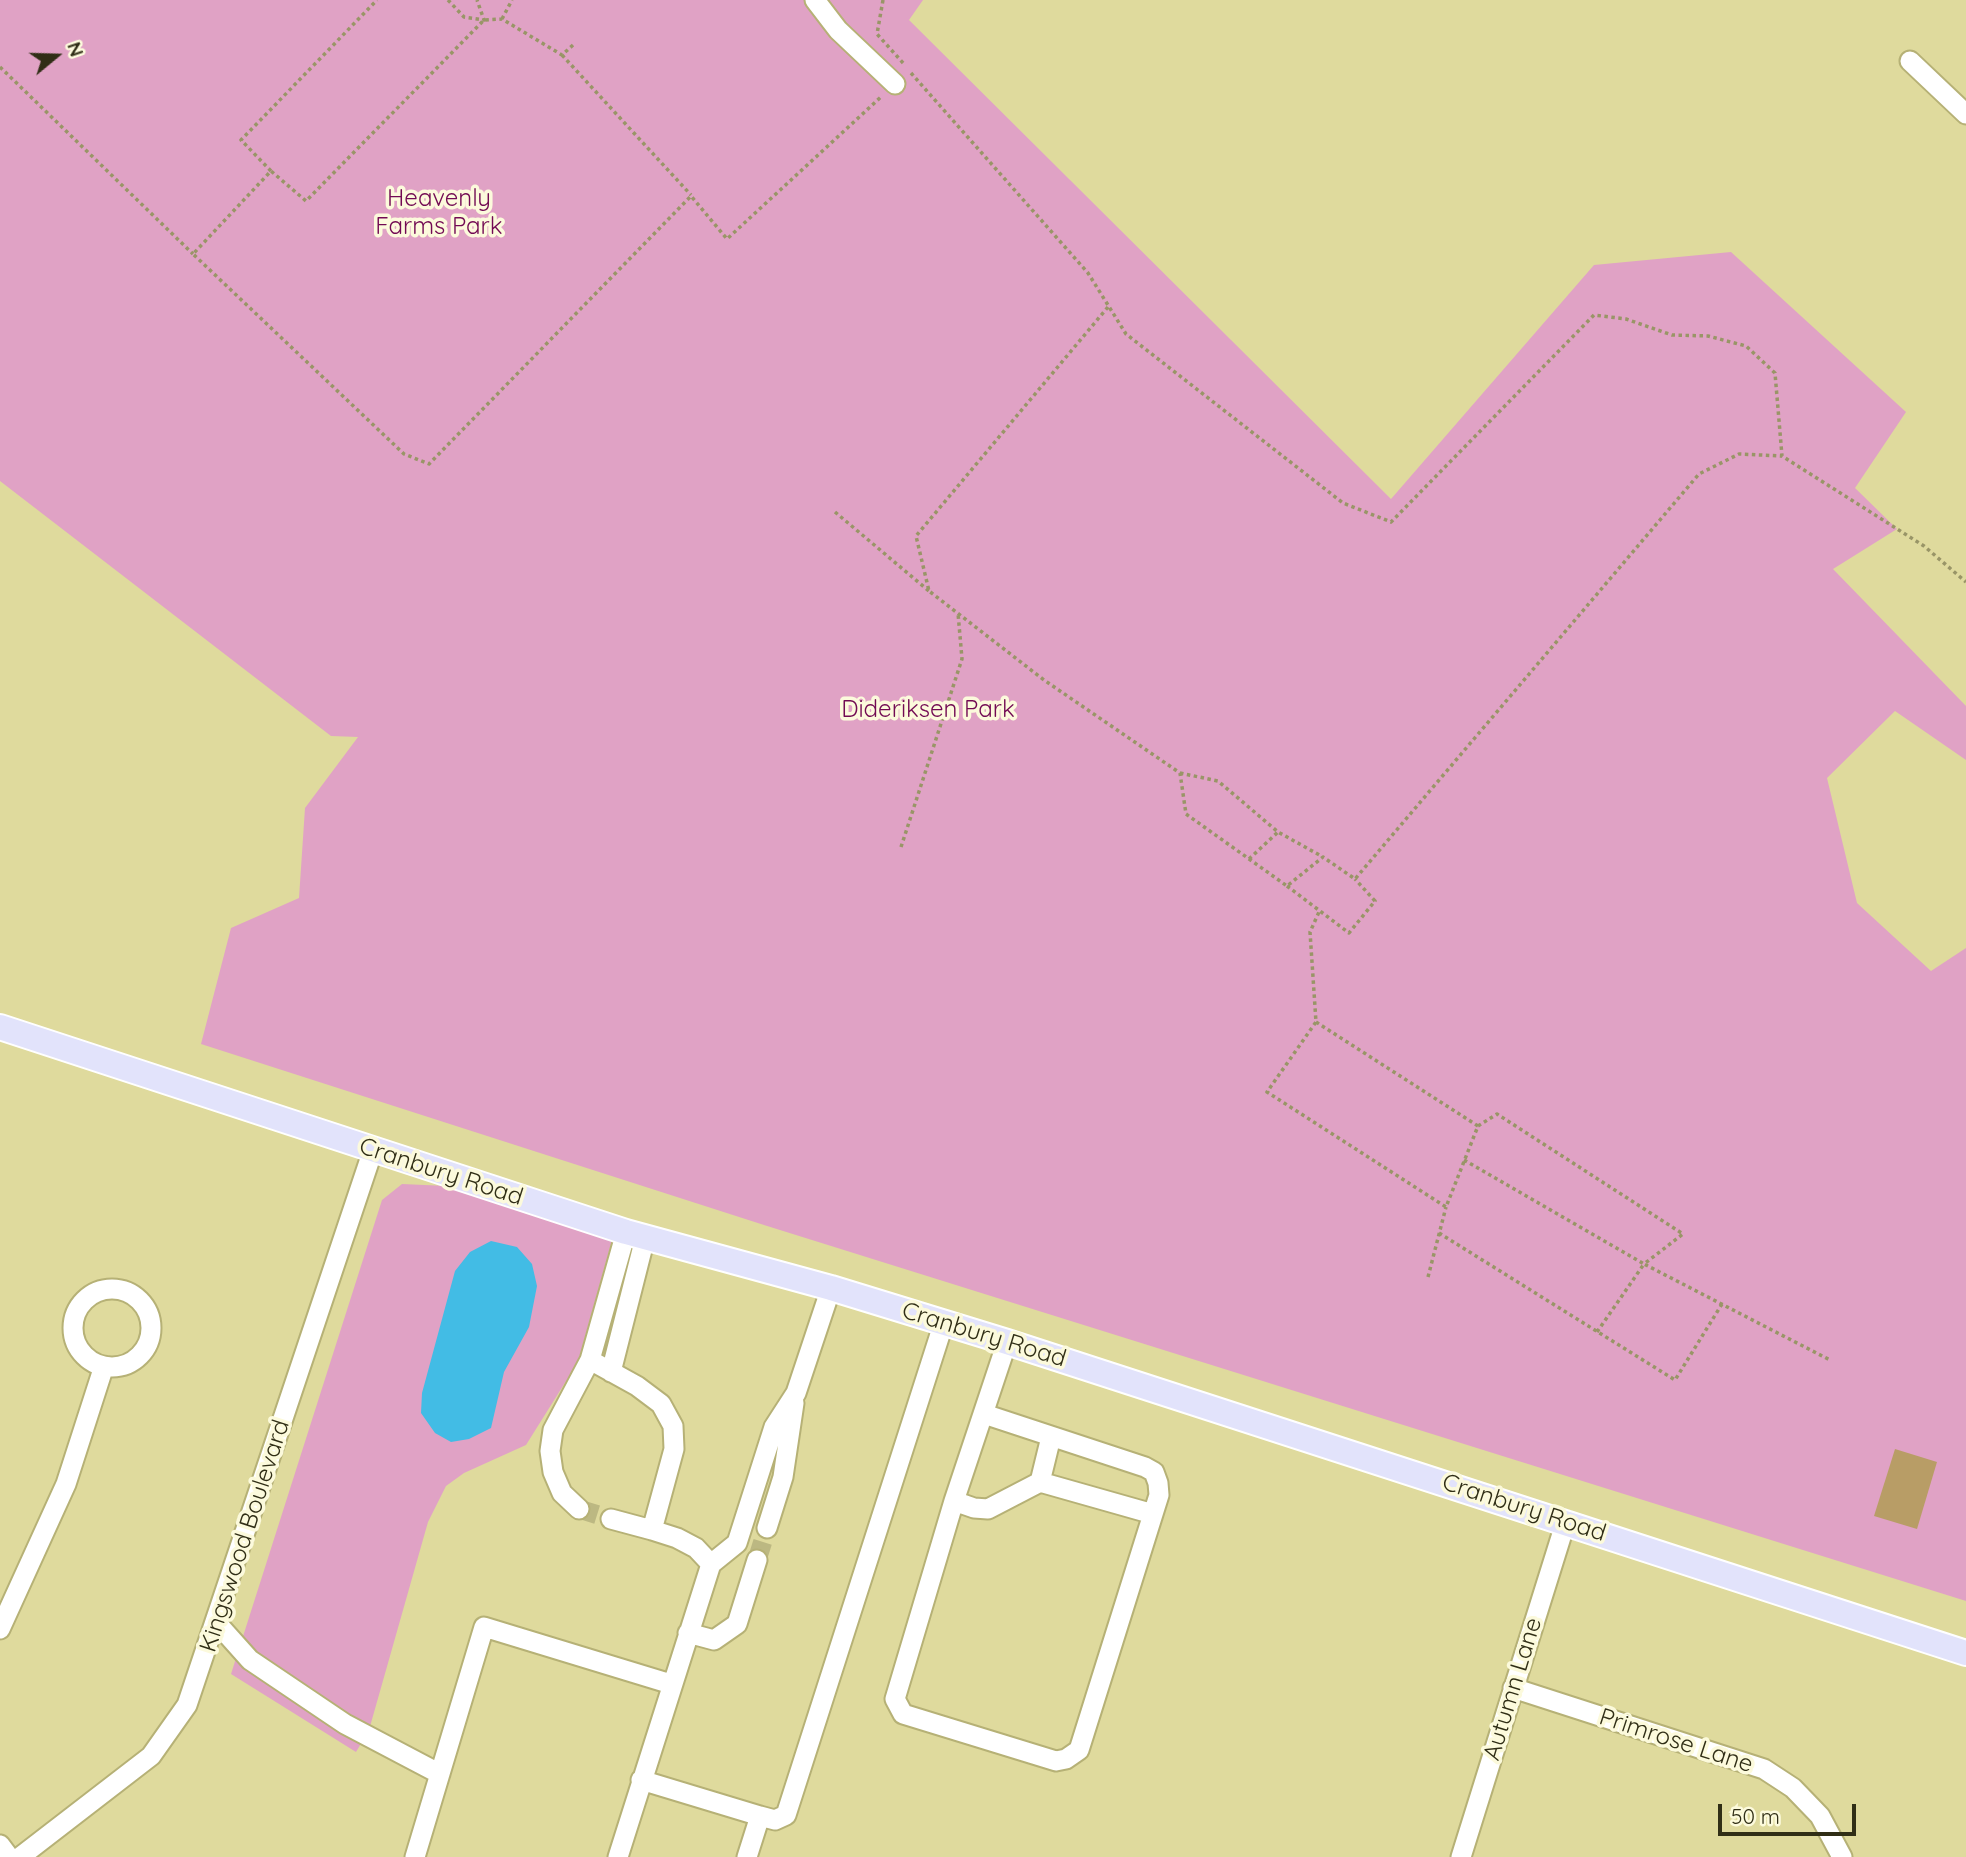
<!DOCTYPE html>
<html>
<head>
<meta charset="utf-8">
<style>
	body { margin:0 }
	#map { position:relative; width:1966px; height:1857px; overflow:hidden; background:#dfda9d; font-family:Quicksand,sans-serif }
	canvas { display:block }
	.north { position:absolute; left:21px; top:21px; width:70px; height:70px; -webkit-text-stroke:5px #fcfadc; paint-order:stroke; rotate:71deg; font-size:19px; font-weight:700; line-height:28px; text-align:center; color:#302e16 }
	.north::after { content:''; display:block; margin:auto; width:24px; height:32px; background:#302e16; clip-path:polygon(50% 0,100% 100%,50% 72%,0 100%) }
	.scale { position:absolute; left:1718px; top:1804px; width:138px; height:32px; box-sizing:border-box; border:4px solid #302e16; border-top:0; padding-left:9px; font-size:21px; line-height:24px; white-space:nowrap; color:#302e16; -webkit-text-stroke:5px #fcfadc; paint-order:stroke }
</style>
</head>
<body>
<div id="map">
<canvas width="1966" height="1857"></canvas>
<div class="north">N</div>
<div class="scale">50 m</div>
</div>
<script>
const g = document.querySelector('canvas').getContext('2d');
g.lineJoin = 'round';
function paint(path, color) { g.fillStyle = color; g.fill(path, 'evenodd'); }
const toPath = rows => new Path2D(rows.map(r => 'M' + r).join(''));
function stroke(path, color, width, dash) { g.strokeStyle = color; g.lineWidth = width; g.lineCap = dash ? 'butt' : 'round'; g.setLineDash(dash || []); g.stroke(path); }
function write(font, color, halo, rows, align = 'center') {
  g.font = font + ' Quicksand,sans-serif'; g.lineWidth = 7; g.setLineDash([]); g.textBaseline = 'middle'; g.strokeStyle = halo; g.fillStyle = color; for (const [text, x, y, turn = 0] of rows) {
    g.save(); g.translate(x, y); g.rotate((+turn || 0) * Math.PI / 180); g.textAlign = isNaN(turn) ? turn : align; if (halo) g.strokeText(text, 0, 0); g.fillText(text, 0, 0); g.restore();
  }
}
paint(toPath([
	[0,0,923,0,909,20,1391,499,1594,265,1731,252,1906,412,1855,488,1897,529,1833,569,1966,706,1966,760,1895,711,1827,778,1857,903,1931,971,1966,948,1966,1601,764,1225,201,1044,231,928,299,898,305,808,358,737,331,736,0,481],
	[402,1184,447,1186,612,1240,578,1362,526,1445,464,1473,446,1486,428,1522,369,1730,356,1752,231,1674,382,1200]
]), '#e0a2c5');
paint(toPath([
	[491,1241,517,1247,532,1264,537,1286,529,1327,504,1372,491,1428,469,1439,451,1442,435,1433,421,1413,422,1393,455,1271,470,1252]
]), '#42bce5');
paint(toPath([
	[1895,1449,1937,1462,1917,1529,1874,1516]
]), '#b89d66');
stroke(toPath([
	[579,1509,611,1519],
	[757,1560,767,1528]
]), '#bcb882', 19, [19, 10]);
const minor = toPath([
	[815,0,838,30,895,84],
	[1910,61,1966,114],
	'73 1328a39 39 0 1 1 78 0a39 39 0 1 1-78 0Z',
	[590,1360,637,1386,661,1404,673,1426,674,1449,652,1530,611,1519],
	[611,1372,645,1238],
	[984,1414,1145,1467,1154,1472,1158,1483,1159,1495,1079,1750,1066,1759,1056,1761,903,1714,895,1699,954,1501,1007,1342],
	[1051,1437,1040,1482,1153,1514],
	[954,1501,974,1508,988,1509,1040,1482],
	[579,1509,562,1493,553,1472,550,1451,553,1430,590,1360,626,1232],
	[767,1528,783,1477,794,1403],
	[711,1564,737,1543,774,1427,796,1393,831,1288],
	[216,1622,250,1660,345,1724,440,1774],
	[0,1629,66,1484,104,1366],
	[688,1633,714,1640,737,1624,757,1560],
	[1513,1688,1764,1769,1793,1788,1820,1816,1842,1857],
	[641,1780,760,1816,747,1857],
	[760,1816,775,1820,786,1815,944,1322],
	[0,1845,9,1857],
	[20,1857,151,1756,187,1705,373,1150],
	[415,1857,484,1627,671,1684],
	[618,1857,711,1564,696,1548,677,1538,652,1530],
	[1461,1857,1566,1521]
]);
const major = toPath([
	[0,1027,626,1232,831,1288,1007,1342,1966,1653]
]);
stroke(minor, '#b6b176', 23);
stroke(major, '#fff', 28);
stroke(toPath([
	[448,0,464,17,484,20,477,0],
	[883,0,877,34,904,64],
	[502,19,512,0],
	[573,45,562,55,502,19,484,20,306,201,271,171,193,254,404,454,429,464,691,196,727,239,882,96],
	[562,55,691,195],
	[0,67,193,254],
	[911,73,1088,273,1126,334,1343,503,1391,522,1594,315,1626,319,1672,335,1708,336,1746,346,1775,373,1782,456,1924,546,1966,582],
	[271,171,241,140,377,0],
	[1108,307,916,536,929,591,1044,680,1180,773,1186,814,1287,886,1323,857,1355,879,1699,474,1739,454,1782,456],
	[835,512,929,591],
	[1180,773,1218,781,1278,832,1323,857],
	[901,847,962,659,958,613],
	[1249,859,1278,832],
	[1287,886,1349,933,1375,901,1355,879],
	[1316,1022,1478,1126,1446,1207,1267,1092,1316,1022,1310,932,1319,912],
	[1478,1126,1497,1114,1683,1234,1644,1264,1830,1360],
	[1464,1160,1644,1264,1597,1332],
	[1439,1233,1675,1380,1722,1304],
	[1428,1277,1446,1207]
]), '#999567', 3.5, [3.5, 3.5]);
stroke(minor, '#fff', 19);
stroke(major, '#e2e3fb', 24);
write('24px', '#720a53', '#fcfadc', [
	["Heavenly",439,199],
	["Farms Park",439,227],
	["Dideriksen Park",928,710]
]);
write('24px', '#302e16', '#fcfadc', [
	["Cranbury Road",441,1172,18],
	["Cranbury Road",984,1335,17],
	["Cranbury Road",1524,1508,18],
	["Kingswood Boulevard",245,1536,-72],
	["Autumn Lane",1513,1689,-73],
	["Primrose Lane",1676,1741,18]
]);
</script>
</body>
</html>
